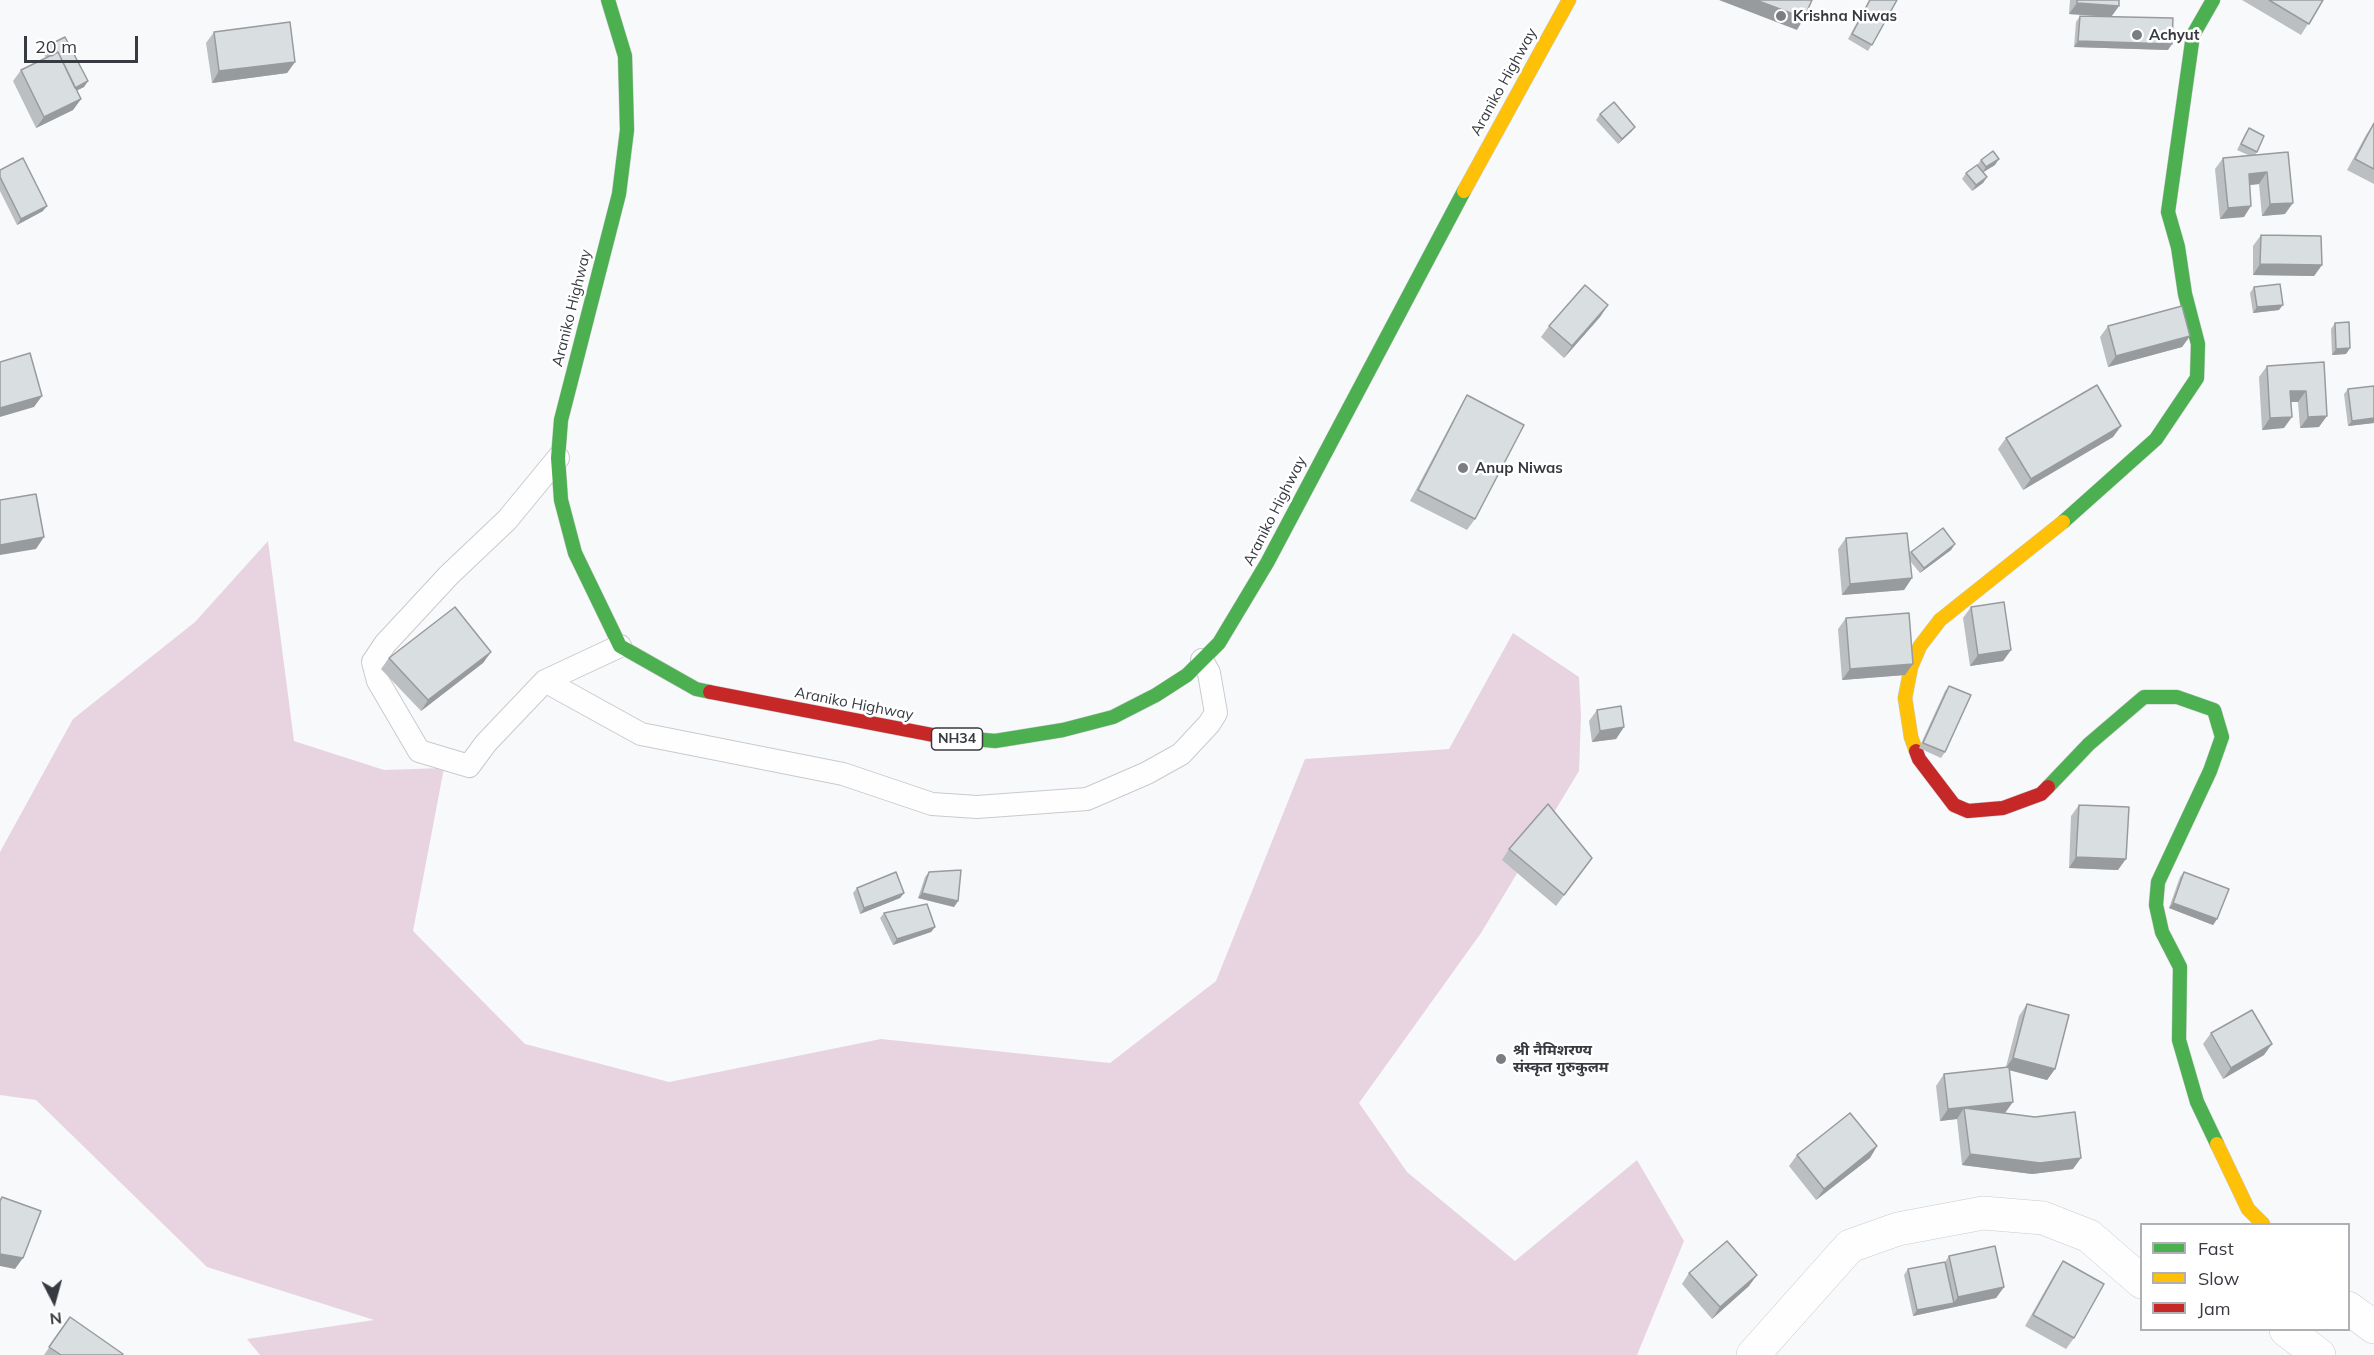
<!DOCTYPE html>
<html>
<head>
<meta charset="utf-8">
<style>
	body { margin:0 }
	#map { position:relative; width:2374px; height:1355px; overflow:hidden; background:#f8f9fb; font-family:Mulish,sans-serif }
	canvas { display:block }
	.legend { position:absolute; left:2140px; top:1223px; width:210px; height:108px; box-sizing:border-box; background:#fff; border:2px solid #afb0b3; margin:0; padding:8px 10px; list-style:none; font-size:18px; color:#383a42 }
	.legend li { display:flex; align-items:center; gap:12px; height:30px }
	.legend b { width:30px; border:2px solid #afb0b3 }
	.north { position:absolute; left:24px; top:1271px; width:60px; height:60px; -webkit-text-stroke:4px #fff; paint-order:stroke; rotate:174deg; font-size:16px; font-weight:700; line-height:24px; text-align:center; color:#383a42 }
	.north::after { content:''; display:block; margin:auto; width:21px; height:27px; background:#383a42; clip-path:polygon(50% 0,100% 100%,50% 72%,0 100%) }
	.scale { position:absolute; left:24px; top:36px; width:114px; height:27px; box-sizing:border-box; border:3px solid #383a42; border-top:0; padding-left:8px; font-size:18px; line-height:21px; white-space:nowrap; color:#383a42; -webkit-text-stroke:4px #fff; paint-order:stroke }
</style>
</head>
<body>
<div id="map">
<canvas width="2374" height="1355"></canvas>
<ul class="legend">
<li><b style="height:8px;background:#4caf50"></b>Fast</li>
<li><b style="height:8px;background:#ffc107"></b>Slow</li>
<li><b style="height:8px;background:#c62828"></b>Jam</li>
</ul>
<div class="north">N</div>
<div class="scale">20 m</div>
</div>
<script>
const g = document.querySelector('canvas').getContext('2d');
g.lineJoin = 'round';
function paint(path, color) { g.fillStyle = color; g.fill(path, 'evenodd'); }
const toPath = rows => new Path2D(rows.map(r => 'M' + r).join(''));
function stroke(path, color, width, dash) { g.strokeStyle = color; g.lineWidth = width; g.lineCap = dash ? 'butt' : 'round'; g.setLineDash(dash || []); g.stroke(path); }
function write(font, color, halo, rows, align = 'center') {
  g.font = font + ' Mulish,"Noto Sans Devanagari",sans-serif'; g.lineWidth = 5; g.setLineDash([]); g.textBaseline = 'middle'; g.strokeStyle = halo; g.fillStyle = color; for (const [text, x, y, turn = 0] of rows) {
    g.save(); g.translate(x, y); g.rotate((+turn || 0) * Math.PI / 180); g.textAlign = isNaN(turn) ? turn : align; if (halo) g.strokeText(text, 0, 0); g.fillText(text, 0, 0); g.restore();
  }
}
paint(toPath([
	[268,541,294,741,384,770,444,768,413,931,525,1044,669,1082,881,1039,1110,1063,1216,981,1305,759,1449,749,1513,633,1579,677,1581,716,1579,771,1481,933,1359,1103,1407,1172,1515,1261,1637,1160,1684,1241,1637,1355,260,1355,247,1339,374,1320,207,1267,36,1100,0,1095,0,852,73,719,195,622]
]), '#e8d4e1');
const lane = toPath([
	[558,458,507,520,449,575,385,644,373,662,378,681,419,751,469,766,486,743,545,681,620,646],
	[545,681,641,734,843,774,932,804,977,807,1087,799,1147,773,1181,754,1209,724,1216,713,1209,673,1202,660]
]);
const street = toPath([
	[2348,1308,2374,1327],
	[2286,1330,2319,1355],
	[1753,1355,1850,1246,1898,1229,1983,1213,2043,1218,2089,1236,2142,1282]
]);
const fast = toPath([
	[608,0,625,56,627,130,619,194,561,420,558,458,561,500,575,553,620,646,696,689,710,692],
	[2063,522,2156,439,2197,378,2198,344,2185,294,2178,247,2168,212,2193,35,2213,0],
	[933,735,995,741,1063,730,1113,717,1156,695,1187,675,1219,643,1267,563,1464,191],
	[2048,787,2089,744,2144,697,2177,697,2214,710,2222,737,2210,771,2158,882,2156,905,2162,932,2180,967,2179,1040,2197,1102,2217,1144]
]);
const slow = toPath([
	[1464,191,1569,0],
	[1916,751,1911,737,1905,698,1911,667,1920,646,1940,620,2063,522],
	[2217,1144,2248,1209,2263,1224]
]);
const jam = toPath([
	[710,692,933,735],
	[1916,751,1919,759,1954,805,1968,811,2003,808,2041,794,2048,787]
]);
stroke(lane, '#c9cace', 24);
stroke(street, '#c9cace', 34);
stroke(fast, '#c9cace', 15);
stroke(slow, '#c9cace', 15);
stroke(jam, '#c9cace', 15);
stroke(lane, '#fefefe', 22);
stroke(street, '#fefefe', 33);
stroke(fast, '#4caf50', 14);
stroke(slow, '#ffc107', 14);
stroke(jam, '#c62828', 14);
paint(toPath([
	[1869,0,1897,0,1868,51,1848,39],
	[2070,0,2119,0,2119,6,2111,17,2168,50,2074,47,2076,22,2080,16,2105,16,2069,14],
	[2242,0,2323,0,2301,35],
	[214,32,295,62,287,73,212,83,206,43],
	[47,46,88,81,84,87,77,90,81,99,73,110,36,128,13,81,21,70,46,58,43,52],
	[1600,114,1635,127,1631,132,1618,144,1596,120],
	[2374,123,2374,184,2347,170,2366,135],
	[2249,128,2257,152,2255,155,2288,152,2285,214,2262,216,2259,184,2250,185,2244,217,2220,219,2215,169,2223,158,2248,155,2237,150,2245,134],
	[1981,160,1995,165,1983,172,1987,177,1983,183,1972,191,1962,179,1966,173,1977,165],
	[0,170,43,211,17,225,0,191],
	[2261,235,2322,265,2314,276,2253,275,2253,246],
	[2254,287,2279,310,2253,313,2250,293],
	[1608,305,1600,317,1564,358,1541,337,1549,326],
	[2335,323,2350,348,2346,354,2332,355,2331,329],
	[2108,326,2190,336,2182,347,2108,367,2100,337],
	[2324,362,2319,427,2300,428,2298,402,2291,402,2284,428,2262,430,2259,377,2267,366],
	[2374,386,2374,423,2348,426,2344,394,2348,389],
	[1467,395,1475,519,1467,530,1410,501,1460,407],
	[2121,426,2113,437,2023,490,1998,449,2006,438],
	[1846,538,1909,555,1911,552,1955,544,1951,550,1920,573,1910,561,1912,578,1904,590,1842,595,1838,549],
	[1971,607,2011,650,2003,661,1970,666,1963,618],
	[1846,618,1905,675,1842,680,1838,629],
	[491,652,483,663,421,711,381,669,389,658],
	[1949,686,1945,752,1941,758,1919,748,1945,691],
	[1597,710,1624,727,1616,739,1592,742,1589,721],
	[2079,805,2118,870,2069,868,2071,816],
	[1509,849,1592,858,1556,906,1502,860],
	[929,872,958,901,954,907,918,898,925,877],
	[2184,872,2217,919,2213,925,2169,908,2180,877],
	[857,888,904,893,900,898,860,914,853,893],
	[884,913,935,927,931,932,893,945,880,918],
	[2027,1004,2055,1069,2047,1080,2009,1070,2005,1113,2073,1169,2032,1174,1962,1165,1957,1119,1940,1121,1936,1086,1944,1074,2006,1067,2019,1016],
	[2211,1033,2264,1055,2223,1079,2203,1044],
	[1877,1146,1870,1158,1816,1200,1789,1166,1797,1155],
	[1949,1256,2004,1287,1996,1298,1913,1316,1904,1275,1908,1269,1945,1262],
	[2063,1261,2074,1338,2066,1349,2025,1326,2055,1273],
	[1689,1273,1749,1286,1712,1319,1682,1284],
	[70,1317,122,1355,44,1355]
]), '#bbbfc2');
paint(toPath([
	[1719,0,1756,0,1804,18,1797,30],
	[2077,3,2119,6,2111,17,2069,14],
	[2078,41,2172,44,2168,50,2074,47],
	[295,62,287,73,212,83,219,71],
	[88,81,84,87,66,96,70,90],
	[81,99,73,110,36,128,44,117],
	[1635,127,1631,132,1618,144,1622,139],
	[1999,159,1995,165,1982,173,1986,167],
	[2267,172,2259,184,2241,186,2249,174],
	[1987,177,1983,183,1972,191,1976,185],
	[2293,203,2285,214,2262,216,2270,204],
	[47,206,43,211,17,225,21,219],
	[2251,206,2244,217,2220,219,2228,208],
	[2260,264,2322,265,2314,276,2253,275],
	[1608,305,1600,317,1564,358,1572,346],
	[2283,305,2279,310,2253,313,2257,307],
	[2190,336,2182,347,2108,367,2116,356],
	[2350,348,2346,354,2332,355,2336,349],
	[2290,391,2306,391,2298,402,2282,402],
	[42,396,34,407,0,417,0,408],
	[2327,416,2319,427,2300,428,2308,417],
	[2292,417,2284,428,2262,430,2270,418],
	[2374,418,2374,423,2348,426,2352,421],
	[2121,426,2113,437,2023,490,2031,479],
	[44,537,36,549,0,555,0,545],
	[1955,544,1951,550,1920,573,1924,568],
	[1912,578,1904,590,1842,595,1850,584],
	[2011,650,2003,661,1970,666,1978,655],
	[491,652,483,663,421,711,428,700],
	[1913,664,1905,675,1842,680,1850,669],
	[1624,727,1616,739,1592,742,1600,731],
	[2076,857,2126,859,2118,870,2069,868],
	[904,893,900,898,860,914,864,908],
	[922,893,958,901,954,907,918,898],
	[2173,903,2217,919,2213,925,2169,908],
	[935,927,931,932,893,945,897,939],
	[2272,1044,2264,1055,2223,1079,2231,1068],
	[2013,1058,2055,1069,2047,1080,2005,1069],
	[2013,1102,2005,1113,1964,1108,1957,1119,1940,1121,1948,1109],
	[1877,1146,1870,1158,1816,1200,1824,1189],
	[1970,1154,2081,1158,2073,1169,2032,1174,1962,1165],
	[0,1254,23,1258,15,1269,0,1266],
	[1757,1275,1749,1286,1712,1319,1720,1307],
	[2004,1287,1996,1298,1950,1308,1958,1297],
	[1954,1303,1950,1308,1913,1316,1917,1310]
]), '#989b9e');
const building = toPath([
	[1756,0,1812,0,1804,18,1756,0],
	[1870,0,1897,0,1872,45,1852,34,1870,0],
	[2077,0,2119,0,2119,6,2077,3,2077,0],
	[2269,0,2323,0,2309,24,2269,0],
	[2080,16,2173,18,2172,44,2078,41,2080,16],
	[290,22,295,62,219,71,214,32,290,22],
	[65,37,88,81,75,88,58,52,52,56,47,46,65,37],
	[58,52,81,99,44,117,21,70,58,52],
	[1614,102,1635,127,1622,139,1600,114,1614,102],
	[2374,123,2374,169,2355,159,2374,123],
	[2249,128,2264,136,2257,152,2241,144,2249,128],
	[1993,151,1999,159,1986,167,1981,160,1993,151],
	[2288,152,2293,203,2270,204,2267,172,2249,174,2251,206,2228,208,2223,158,2288,152],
	[23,158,47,206,21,219,0,177,0,170,23,158],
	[1977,165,1987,177,1976,185,1966,173,1977,165],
	[2261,235,2321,236,2322,265,2260,264,2261,235],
	[2280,284,2283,305,2257,307,2254,287,2280,284],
	[1585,285,1608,305,1572,346,1549,326,1585,285],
	[2182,306,2190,336,2116,356,2108,326,2182,306],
	[2349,322,2350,348,2336,349,2335,323,2349,322],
	[30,353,42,396,0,408,0,362,30,353],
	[2324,362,2327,416,2308,417,2306,391,2290,391,2292,417,2270,418,2267,366,2324,362],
	[2097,385,2121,426,2031,479,2006,438,2097,385],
	[2374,386,2374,418,2352,421,2348,389,2374,386],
	[1467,395,1524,425,1475,519,1418,490,1467,395],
	[36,494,44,537,0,545,0,500,36,494],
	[1943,528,1955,544,1924,568,1911,552,1943,528],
	[1907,533,1912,578,1850,584,1846,538,1907,533],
	[2004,602,2011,650,1978,655,1971,607,2004,602],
	[455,607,491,652,428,700,389,658,455,607],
	[1909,613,1913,664,1850,669,1846,618,1909,613],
	[1949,686,1971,695,1945,752,1923,743,1949,686],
	[1621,706,1624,727,1600,731,1597,710,1621,706],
	[1548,804,1592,858,1564,895,1509,849,1548,804],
	[2079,805,2129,807,2126,859,2076,857,2079,805],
	[961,870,958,901,922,893,929,872,961,870],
	[896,872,904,893,864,908,857,888,896,872],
	[2184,872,2229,889,2217,919,2173,903,2184,872],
	[927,904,935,927,897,939,884,913,927,904],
	[2027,1004,2069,1015,2055,1069,2013,1058,2027,1004],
	[2252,1010,2272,1044,2231,1068,2211,1033,2252,1010],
	[2009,1067,2013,1102,1948,1109,1944,1074,2009,1067],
	[1964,1108,2035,1117,2075,1112,2081,1158,2040,1163,1970,1154,1964,1108],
	[1850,1113,1877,1146,1824,1189,1797,1155,1850,1113],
	[2,1197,41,1211,23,1258,0,1254,0,1201,2,1197],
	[1727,1241,1757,1275,1720,1307,1689,1273,1727,1241],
	[1995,1246,2004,1287,1958,1297,1949,1256,1995,1246],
	[2063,1261,2104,1284,2074,1338,2033,1315,2063,1261],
	[1945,1262,1954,1303,1917,1310,1908,1269,1945,1262],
	[70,1317,123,1354,122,1355,61,1355,49,1347,70,1317]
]);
paint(building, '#d9dee1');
stroke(building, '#989b9e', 1.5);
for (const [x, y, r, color] of [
	[1781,16,6,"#7b7d83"],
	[2137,35,6,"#7b7d83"],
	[1463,468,6,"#7b7d83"],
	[1501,1059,6,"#7b7d83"]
]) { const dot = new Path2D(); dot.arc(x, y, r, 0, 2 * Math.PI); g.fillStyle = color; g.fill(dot); stroke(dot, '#fff', 2); }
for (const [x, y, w] of [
	[957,739,51]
]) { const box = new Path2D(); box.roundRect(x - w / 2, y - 11, w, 22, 4.5); g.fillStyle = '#fff'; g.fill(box); stroke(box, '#383a42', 1.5); }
write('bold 14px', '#383a42', null, [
	["NH34",957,739]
]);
write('bold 15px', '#383a42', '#fff', [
	["Krishna Niwas",1793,16],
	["Achyut",2149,35],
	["Anup Niwas",1475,468],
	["श्री नैमिशरण्य",1513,1050],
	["संस्कृत गुरुकुलम",1513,1067]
], 'left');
write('15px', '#383a42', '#fff', [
	["Araniko Highway",1504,82,-61],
	["Araniko Highway",572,308,-76],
	["Araniko Highway",1275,511,-63],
	["Araniko Highway",854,704,11]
]);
</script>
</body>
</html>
